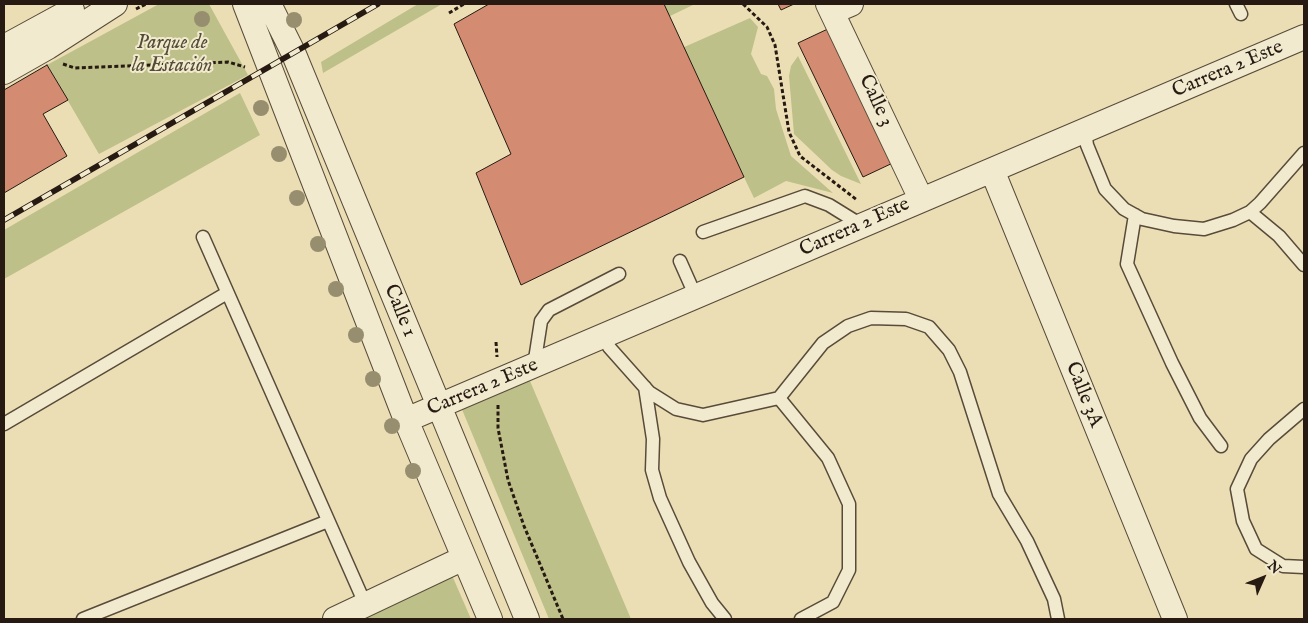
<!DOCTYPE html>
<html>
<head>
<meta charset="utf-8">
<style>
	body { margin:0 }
	#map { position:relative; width:1308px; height:623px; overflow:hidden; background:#ebdeb4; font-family:"IM FELL English",serif }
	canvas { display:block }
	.frame { position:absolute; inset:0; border:5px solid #261a12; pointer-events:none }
	.north { position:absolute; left:1238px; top:553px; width:50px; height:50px; -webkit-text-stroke:4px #f2eace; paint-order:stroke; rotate:46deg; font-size:14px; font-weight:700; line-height:20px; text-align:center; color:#261a12 }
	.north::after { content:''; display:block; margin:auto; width:18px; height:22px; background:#261a12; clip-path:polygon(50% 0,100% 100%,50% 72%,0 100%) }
</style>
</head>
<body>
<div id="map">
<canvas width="1308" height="623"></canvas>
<div class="frame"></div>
<div class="north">N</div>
</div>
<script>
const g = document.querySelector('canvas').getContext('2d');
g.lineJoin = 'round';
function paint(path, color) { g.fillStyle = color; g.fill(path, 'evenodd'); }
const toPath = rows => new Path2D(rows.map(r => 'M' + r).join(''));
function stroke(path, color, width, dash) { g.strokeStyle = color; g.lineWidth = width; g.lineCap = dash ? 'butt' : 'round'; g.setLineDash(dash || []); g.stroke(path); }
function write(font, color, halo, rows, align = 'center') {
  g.font = font + ' "IM FELL English",serif'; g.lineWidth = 4; g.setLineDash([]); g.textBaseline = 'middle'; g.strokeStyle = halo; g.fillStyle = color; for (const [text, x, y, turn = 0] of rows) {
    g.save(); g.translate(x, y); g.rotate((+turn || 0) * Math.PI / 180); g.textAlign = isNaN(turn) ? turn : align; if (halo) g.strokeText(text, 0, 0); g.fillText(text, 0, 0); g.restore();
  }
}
paint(toPath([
	[159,4,209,4,248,75,99,154,47,65],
	[418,4,442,4,323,73,321,62],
	[662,4,695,4,668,17],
	[750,18,758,27,751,54,761,74,767,76,774,89,776,109,791,156,833,193,786,181,754,198,682,48],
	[798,56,861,184,841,176,832,170,794,134,789,76,791,66],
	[240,93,260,135,4,279,4,230],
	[530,381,631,619,549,619,461,407],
	[451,573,471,619,344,619]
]), '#bdc089');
const building = toPath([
	[489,4,664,4,744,177,521,285,476,173,511,154,454,24,489,4],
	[778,4,794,4,781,10,778,4],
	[832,27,897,161,863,177,798,43,832,27],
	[47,65,68,100,43,114,67,156,4,193,4,90,47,65]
]);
paint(building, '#d38c71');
stroke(building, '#261a12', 1);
const service = toPath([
	[1236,4,1241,14],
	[1085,131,1087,145,1105,189,1124,209,1142,219,1174,226,1204,229,1233,220,1250,212,1260,203,1304,153],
	[1250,212,1279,236,1304,265],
	[1135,215,1127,264,1172,363,1200,418,1221,446],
	[703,232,805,196,829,205,863,226],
	[203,237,366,606],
	[680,261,696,297],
	[608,334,609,347,649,392,676,409,703,415,779,398,823,343,848,326,871,318,906,319,929,327,949,350,960,372,999,494,1027,541,1054,599,1058,619],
	[534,366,541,321,549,310,619,274],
	[645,387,653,439,652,470,660,498,689,562,712,603,725,619],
	[779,398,828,458,849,504,849,570,833,602,801,619],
	[1304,409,1269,439,1251,459,1237,489,1243,521,1256,549,1283,566,1304,567],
	[4,424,227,293],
	[83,619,328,521]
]);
const minor = toPath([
	[245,4,406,420,490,619],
	[269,4,293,52,527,619],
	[828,4,921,199],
	[832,12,851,4],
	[4,47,72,10],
	[4,72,48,47,115,4],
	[992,170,1175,619],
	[406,420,1304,37],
	[335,619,464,558]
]);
stroke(service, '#574b3a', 15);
stroke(minor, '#574b3a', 26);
stroke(toPath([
	[743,4,767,27,775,45,789,132,800,156,857,200],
	[136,9,146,4],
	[449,13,464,4],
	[63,64,75,68,228,62,245,67],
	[496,342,497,357],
	[498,405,498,428,508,480,524,526,563,619]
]), '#261a12', 3, [4, 2.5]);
stroke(service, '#f2eace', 12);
stroke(minor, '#f2eace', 24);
const rail = toPath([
	[4,220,378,4]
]);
stroke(rail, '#261a12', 5.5);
stroke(rail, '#f2eace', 4, [11]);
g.fillStyle = '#978e6f';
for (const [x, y] of [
	[202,19],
	[294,20],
	[261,108],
	[279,154],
	[297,198],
	[318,244],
	[336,289],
	[356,335],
	[373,379],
	[392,426],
	[413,471]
]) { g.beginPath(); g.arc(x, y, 8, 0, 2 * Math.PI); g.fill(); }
write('italic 20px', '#534c36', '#f2eace', [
	["Parque de",172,44],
	["la Estación",172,67]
]);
write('20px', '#261a12', '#f2eace', [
	["Carrera 2 Este",1228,70,-23],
	["Calle 3",875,101,65],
	["Carrera 2 Este",855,228,-24],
	["Calle 1",399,311,68],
	["Carrera 2 Este",483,388,-23],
	["Calle 3A",1083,395,68]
]);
</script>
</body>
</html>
